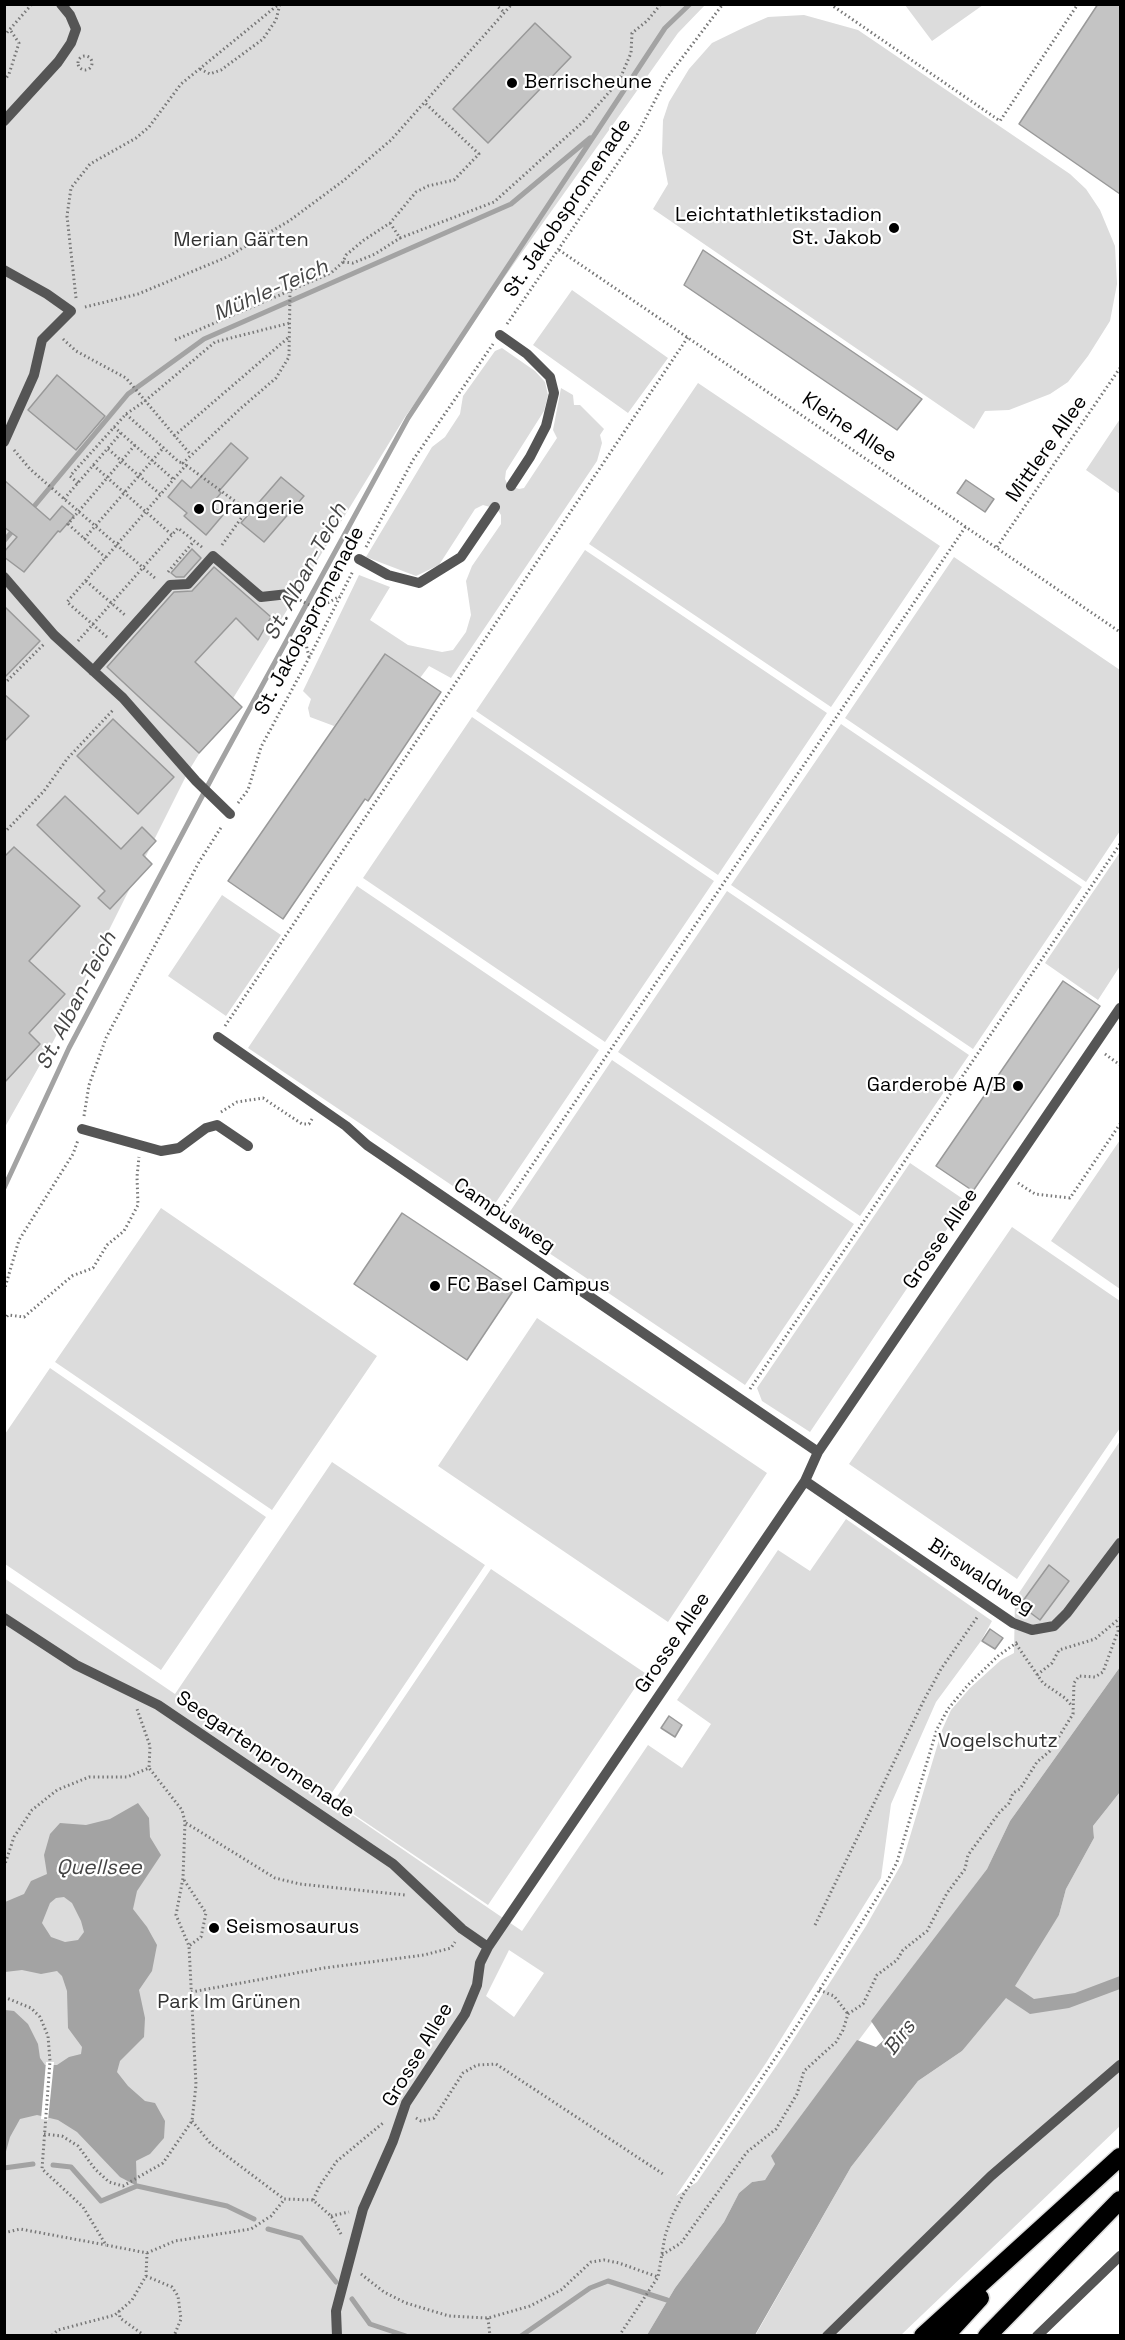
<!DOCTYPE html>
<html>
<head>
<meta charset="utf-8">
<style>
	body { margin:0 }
	#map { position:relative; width:1125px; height:2340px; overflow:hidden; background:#fff; font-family:"Space Grotesk",sans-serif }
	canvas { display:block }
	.frame { position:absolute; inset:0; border:6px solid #000; pointer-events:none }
</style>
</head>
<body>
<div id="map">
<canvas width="1125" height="2340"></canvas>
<div class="frame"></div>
</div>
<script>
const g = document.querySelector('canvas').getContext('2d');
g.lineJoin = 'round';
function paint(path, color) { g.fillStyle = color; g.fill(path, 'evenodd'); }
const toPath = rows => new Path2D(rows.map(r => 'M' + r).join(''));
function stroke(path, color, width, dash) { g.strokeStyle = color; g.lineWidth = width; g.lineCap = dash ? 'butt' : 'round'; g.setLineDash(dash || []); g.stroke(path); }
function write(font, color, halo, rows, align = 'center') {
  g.font = font + ' "Space Grotesk",sans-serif'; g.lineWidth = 4.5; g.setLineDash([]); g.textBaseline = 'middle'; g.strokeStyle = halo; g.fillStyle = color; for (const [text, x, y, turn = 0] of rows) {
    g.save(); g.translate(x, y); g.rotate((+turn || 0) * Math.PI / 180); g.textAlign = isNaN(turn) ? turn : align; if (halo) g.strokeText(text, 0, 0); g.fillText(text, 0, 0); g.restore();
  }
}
paint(toPath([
	[4,5,705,5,678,33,405,417,188,772,54,1040,5,1127],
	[905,5,983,5,932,41],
	[804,15,858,30,1070,174,1086,189,1100,210,1115,246,1117,284,1110,321,1088,356,1068,382,1050,394,1009,410,985,411,974,429,653,209,668,184,662,153,663,120,669,102,689,69,712,43,745,27,768,17],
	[572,290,668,358,628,413,533,345],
	[502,348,535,371,545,382,548,395,544,411,506,471,505,479,508,485,519,489,524,488,557,438,553,430,561,388,573,395,574,405,580,405,604,429,600,435,602,443,597,461,451,678,429,666,420,678,385,654,334,726,310,717,308,708,311,699,303,691,359,575,390,587,370,620,408,645,442,652,453,650,466,632,471,615,466,581,472,566,501,524,501,515,497,509,483,505,475,509,439,565,416,576,366,557,432,447,445,437,460,414,463,396,495,351],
	[698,383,940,546,831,707,589,544],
	[1120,419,1120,494,1086,470],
	[585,550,827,713,718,875,476,711],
	[954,557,1120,670,1120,831,1086,882,845,718],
	[472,717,714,881,605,1042,363,878],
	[841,724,1082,887,973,1049,731,885],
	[1120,852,1120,966,1098,1000,1045,963],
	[357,886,599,1050,490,1211,248,1048],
	[727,891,969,1055,860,1216,618,1052],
	[222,895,281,935,226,1016,168,976],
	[612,1060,854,1224,745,1385,503,1222],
	[1120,1140,1120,1289,1051,1241],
	[910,1163,966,1201,810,1432,762,1401,757,1388],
	[161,1208,377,1356,272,1510,55,1362],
	[1012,1227,1120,1301,1120,1428,1017,1579,849,1464],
	[537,1318,767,1473,668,1622,438,1466],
	[50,1368,266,1517,161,1670,5,1564,5,1434],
	[1120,1441,1120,1667,1010,1821,987,1869,772,2156,775,2164,765,2180,752,2182,739,2193,724,2222,675,2288,647,2335,5,2335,4,1578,175,1694,332,1462,485,1565,329,1797,272,1760,522,1931,648,1745,682,1768,711,1724,677,1700,778,1550,810,1571,846,1519,992,1621,981,1641,936,1702,891,1804,881,1878,766,2063,676,2196,697,2182,783,2056,866,1926,902,1863,942,1730,951,1710,970,1688,1001,1660,1014,1653,1015,1599],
	[509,1950,544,1973,514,2017,486,1996],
	[491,1569,645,1673,488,1905,334,1801],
	[1120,1792,1120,2126,901,2335,755,2336,851,2167,918,2081,962,2051,1059,1915,1066,1889,1094,1838,1093,1826]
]), '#dcdcdc');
paint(toPath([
	[1120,1667,1120,1792,1093,1826,1094,1838,1066,1889,1059,1915,1015,1986,1034,1999,1075,1993,1120,1976,1120,1989,1069,2008,1030,2014,1006,1998,962,2051,918,2081,851,2167,755,2335,647,2335,675,2288,724,2222,739,2193,752,2182,765,2180,775,2164,771,2156,857,2040,876,2047,884,2040,871,2021,987,1869,1010,1821],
	[138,1803,149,1818,150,1837,161,1855,137,1891,133,1909,147,1927,157,1945,152,1971,139,1990,145,2018,144,2037,120,2061,117,2072,128,2086,145,2101,155,2103,165,2121,164,2138,150,2154,136,2161,137,2186,120,2177,77,2132,58,2120,37,2115,20,2119,10,2137,5,2155,5,2010,14,2011,28,2024,38,2044,40,2058,45,2065,57,2065,69,2057,81,2054,82,2047,68,2028,67,1991,62,1976,57,1971,41,1974,22,1970,5,1972,5,1902,24,1894,31,1881,47,1874,44,1855,50,1834,60,1823,86,1825,110,1819],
	[64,1897,72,1903,81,1921,84,1932,78,1940,65,1942,51,1937,42,1923,50,1903,56,1898]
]), '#a3a3a3');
paint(toPath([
	[46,2062,54,2062,48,2120,41,2119]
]), '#fff');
stroke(toPath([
	[31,510,128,394,204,339,511,204,590,138],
	[4,541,15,528],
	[4,1188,69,1048,215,772,408,418,665,28,690,4],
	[53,2165,71,2167,101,2201,137,2186,227,2206,254,2219],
	[4,2168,33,2164],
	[268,2229,301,2238,336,2282],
	[352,2299,370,2324,406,2336],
	[521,2336,590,2288,608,2281,667,2300]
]), '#a3a3a3', 5);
const building = toPath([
	[1098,4,1120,4,1120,194,1019,124,1098,4],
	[535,23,571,57,488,143,453,109,535,23],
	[703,250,922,399,897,430,684,285,703,250],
	[57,375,105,416,76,450,28,410,57,375],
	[231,443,248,458,219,491,221,493,211,505,223,515,206,535,184,516,187,513,168,497,182,480,191,488,231,443],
	[281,477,304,496,264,542,241,523,281,477],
	[4,480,50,520,62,506,74,516,60,532,58,531,24,572,4,557,4,552,17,537,4,527,4,480],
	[966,480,994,499,985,512,957,493,966,480],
	[192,549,201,558,184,577,176,577,171,573,192,549],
	[214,567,271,617,258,640,236,618,195,662,242,707,199,753,107,667,174,592,192,591,214,567],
	[4,606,40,641,4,678,4,606],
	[385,654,441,692,368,801,365,799,283,919,228,881,385,654],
	[4,694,29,716,4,742,4,694],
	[113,719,174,777,138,814,77,756,113,719],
	[65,796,121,849,142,827,156,841,143,855,152,864,110,909,98,898,105,891,37,825,65,796],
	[14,847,80,906,29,961,65,994,29,1033,40,1044,4,1083,4,857,14,847],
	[1063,981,1100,1006,973,1191,936,1166,1063,981],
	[402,1213,515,1288,467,1360,354,1284,402,1213],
	[1049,1565,1069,1581,1040,1620,1020,1605,1049,1565],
	[990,1629,1003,1638,995,1649,982,1641,990,1629],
	[669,1716,682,1725,675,1737,661,1728,669,1716]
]);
paint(building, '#c4c4c4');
stroke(building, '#999', 1.5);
const highway = toPath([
	[923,2336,1120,2157],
	[945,2336,980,2298],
	[987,2336,1120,2200]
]);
stroke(highway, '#dbdbdb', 21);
stroke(toPath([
	[495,4,505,13],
	[830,4,1000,121,1078,4],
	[4,36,32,4],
	'78 63a7 7 0 1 1 14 0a7 7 0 1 1-14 0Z',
	[200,69,210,74,221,70,263,39,276,20,280,4],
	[4,81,9,74,19,43,11,31],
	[390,223,400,238,494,202,584,121,619,81,631,53,632,33,647,21,661,4],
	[559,250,1120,632],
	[343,262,353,263,375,254,400,238],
	[76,298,67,216,71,188,90,164,136,138,149,127,181,84,279,4],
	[85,307,138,294,227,257,289,221,343,181,391,140,512,4],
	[507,324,637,135,666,79,723,4],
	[63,339,76,351,126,378,191,455],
	[175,340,331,273,343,262,346,255,364,240,390,223,416,192,428,186,454,180,479,154,425,103],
	[126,414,179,462,183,463],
	[114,427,173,479],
	[174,436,289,337],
	[108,449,160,494],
	[14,450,30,469,156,579],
	[93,465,172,535],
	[78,483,70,476,126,414,145,401,215,342,290,323],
	[64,499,121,433],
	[84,539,164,447],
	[222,545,247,510,183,463,240,409,276,378,289,357,290,292],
	[366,547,413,460,493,344],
	[997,547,1120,368],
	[106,558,68,524,135,445],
	[168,572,194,541],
	[86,581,125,615],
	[300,600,317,609],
	[107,637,67,602,187,464],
	[78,641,178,528,203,548],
	[309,657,305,640,317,609,340,596],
	[4,684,45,643],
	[238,803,248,790,261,747,309,658,353,571],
	[4,833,44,791,67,759,114,709],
	[225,1026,688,337],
	[1105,1054,1120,1065],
	[221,1112,237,1102,263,1098,302,1124,309,1124,312,1119],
	[84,1116,89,1085,106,1038,199,862,222,826],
	[1018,1183,1035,1194,1070,1198,1120,1124],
	[497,1217,966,526],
	[4,1291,19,1240,73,1154,78,1140],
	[4,1320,8,1315,24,1317,72,1276,93,1268,107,1245,124,1231,138,1205,137,1177,139,1157],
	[750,1389,1120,844],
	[1016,1644,1043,1683,1065,1698,1072,1706],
	[1037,1675,1052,1663,1059,1650,1095,1639,1120,1618],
	[186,1823,275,1878,300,1884,405,1895],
	[4,1867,14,1837,32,1810,57,1790,89,1777,127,1777,149,1768,150,1746,137,1709],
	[184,1880,206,1913,201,1937,189,1946],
	[815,1925,924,1700,941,1669,978,1616],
	[819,1990,834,1996,848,2014],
	[191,1992,324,1968,424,1955,451,1948,455,1942],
	[4,1997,31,2008,40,2017,48,2036,50,2061,42,2169,83,2207,106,2245,147,2253,146,2276,132,2300,115,2315,58,2330,51,2336],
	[416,2118,421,2121,434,2118,463,2073,477,2065,496,2064,663,2174],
	[192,2121,211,2144,284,2199,313,2200,331,2216,341,2234],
	[44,2134,62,2136,78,2146,95,2169,109,2182,123,2186,163,2163,192,2121,196,2085,189,1946,176,1915,183,1878,185,1822,182,1810,149,1768],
	[313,2200,320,2185,337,2161,383,2123],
	[331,2216,349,2212],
	[4,2233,20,2229,106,2245],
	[147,2253,175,2241,251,2229,271,2216,284,2200],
	[662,2255,681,2243,747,2152,776,2129,797,2094,804,2071,836,2042,843,2030,848,2014,863,2004,877,1975,897,1960,903,1950,927,1931,947,1893,965,1869,968,1855,999,1813,1009,1803,1013,1793,1020,1789,1037,1762,1050,1751,1073,1714,1074,1683,1079,1676,1095,1677,1103,1672,1118,1631,1117,1623],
	[361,2274,384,2292,406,2303,449,2316,488,2318,530,2306,561,2290,591,2262,604,2260,619,2263,658,2277],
	[146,2276,172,2287,178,2296,181,2319,174,2336],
	[119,2311,120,2318,145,2336],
	[488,2318,490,2336],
	[619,2336,658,2277,665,2236,672,2216,683,2195,802,2018,888,1880,897,1862,937,1729,948,1709,968,1685,998,1656,1019,1641]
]), '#777', 3, [1.5, 3]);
stroke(toPath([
	[4,121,58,62,71,43,76,29,70,15,61,4],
	[4,270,47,294,71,311,42,340,34,375,4,442],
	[500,335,527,354,550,377,554,393,546,426,530,457,511,486],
	[359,559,388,575,419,583,461,557,495,507],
	[4,577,54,635,123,698,196,781,230,814],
	[93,671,170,585,188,584,213,556,261,597,288,594],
	[218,1037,346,1126,367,1145,818,1452],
	[82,1129,161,1151,179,1148,206,1128,217,1125,248,1146],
	[805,1481,1013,1623,1032,1630,1054,1626,1067,1613,1120,1543],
	[4,1618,76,1665,158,1705,393,1864,462,1929,488,1947],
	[337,2336,336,2311,363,2209,393,2141,406,2103,465,2014,477,1985,480,1963,488,1947,805,1481,818,1452,1120,1008],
	[827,2336,991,2176,1120,2065],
	[1037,2336,1120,2256]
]), '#555', 10);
stroke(highway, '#000', 18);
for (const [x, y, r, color] of [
	[512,83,6,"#000"],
	[894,228,6,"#000"],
	[199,509,6,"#000"],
	[1018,1086,6,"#000"],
	[435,1286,6,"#000"],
	[214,1928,6,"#000"]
]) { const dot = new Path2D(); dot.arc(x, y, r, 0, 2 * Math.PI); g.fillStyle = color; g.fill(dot); stroke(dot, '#fff', 2); }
write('20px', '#000', '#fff', [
	["Berrischeune",524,83],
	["Leichtathletikstadion",882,216,"right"],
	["St. Jakob",882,239,"right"],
	["Orangerie",211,509],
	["Garderobe A/B",1006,1086,"right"],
	["FC Basel Campus",447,1286],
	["Seismosaurus",226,1928]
], 'left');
write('20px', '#000', '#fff', [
	["St. Jakobspromenade",568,208,-56],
	["Kleine Allee",849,428,34],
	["Mittlere Allee",1047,449,-55],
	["St. Jakobspromenade",310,621,-62],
	["Campusweg",504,1216,34],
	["Grosse Allee",941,1239,-56],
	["Birswaldweg",981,1577,33],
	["Grosse Allee",673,1643,-56],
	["Seegartenpromenade",265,1755,34],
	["Grosse Allee",418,2055,-59]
]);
write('20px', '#333', '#fff', [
	["Merian Gärten",241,241],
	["Vogelschutz",998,1742],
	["Park Im Grünen",229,2003]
]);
write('italic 21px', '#444', '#fff', [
	["Mühle-Teich",271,291,-24],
	["St. Alban-Teich",306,572,-62],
	["St. Alban-Teich",77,1001,-63],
	["Quellsee",99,1868],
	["Birs",900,2038,-53]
]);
</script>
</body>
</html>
